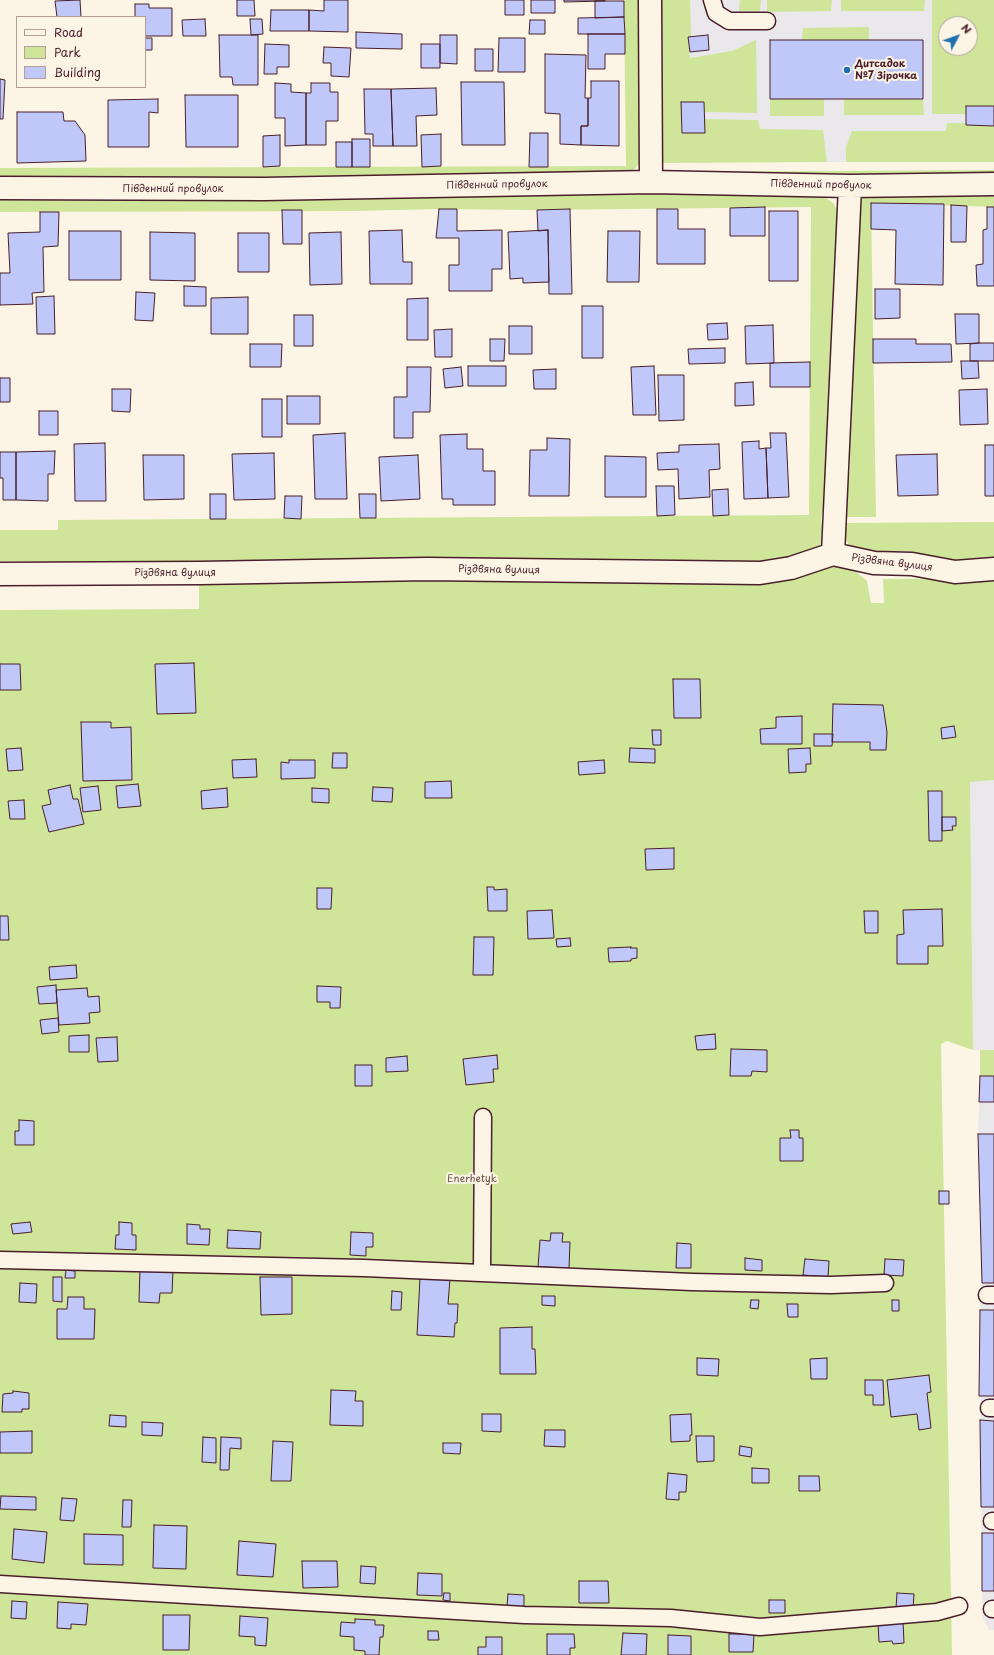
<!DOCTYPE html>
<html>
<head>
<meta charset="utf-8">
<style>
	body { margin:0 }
	#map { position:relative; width:994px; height:1655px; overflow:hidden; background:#fcf5e5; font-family:"Playpen Sans",sans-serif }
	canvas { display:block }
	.legend { position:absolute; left:16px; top:16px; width:130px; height:72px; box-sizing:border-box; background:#fcf5e5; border:1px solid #b59f9b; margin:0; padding:5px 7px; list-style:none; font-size:12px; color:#4a1f2b }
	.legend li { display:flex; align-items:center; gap:8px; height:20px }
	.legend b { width:20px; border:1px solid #b59f9b }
	.north { position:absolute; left:938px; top:16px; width:40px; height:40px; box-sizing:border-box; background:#fcf5e5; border:1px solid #b59f9b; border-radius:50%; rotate:49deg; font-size:11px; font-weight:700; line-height:16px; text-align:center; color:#4a1f2b }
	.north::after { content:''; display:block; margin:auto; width:14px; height:18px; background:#1f6fb2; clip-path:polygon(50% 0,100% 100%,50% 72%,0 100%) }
</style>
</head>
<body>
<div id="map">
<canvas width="994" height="1655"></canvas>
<ul class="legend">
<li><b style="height:5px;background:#fcf5e5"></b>Road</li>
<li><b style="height:11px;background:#cee59a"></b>Park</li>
<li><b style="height:11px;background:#bfc8f9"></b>Building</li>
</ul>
<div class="north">N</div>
</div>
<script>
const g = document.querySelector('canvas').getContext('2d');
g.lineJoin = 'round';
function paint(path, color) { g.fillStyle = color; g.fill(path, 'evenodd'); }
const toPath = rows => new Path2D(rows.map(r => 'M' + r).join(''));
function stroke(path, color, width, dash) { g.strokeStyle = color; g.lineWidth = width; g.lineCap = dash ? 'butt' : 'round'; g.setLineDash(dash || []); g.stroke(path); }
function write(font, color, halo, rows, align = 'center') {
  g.font = font + ' "Playpen Sans",sans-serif'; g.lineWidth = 4; g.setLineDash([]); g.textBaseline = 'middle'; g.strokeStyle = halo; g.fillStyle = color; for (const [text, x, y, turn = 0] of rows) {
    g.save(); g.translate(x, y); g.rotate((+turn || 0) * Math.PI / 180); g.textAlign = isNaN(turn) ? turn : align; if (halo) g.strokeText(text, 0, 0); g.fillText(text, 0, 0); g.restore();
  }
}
paint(toPath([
	[676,0,994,0,994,162,676,162],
	[946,24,970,24,970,48,946,48],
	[994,780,994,1630,989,1630,983,1618,982,1591,980,1310,982,1283,978,1134,980,1076,980,1050,973,1050,970,781]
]), '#eae8eb');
paint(toPath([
	[624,0,638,0,639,163,634,170,626,172,307,181,0,179,0,168,626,166],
	[660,0,690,0,691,37,688,37,690,58,732,51,756,40,757,113,704,112,704,119,758,120,760,129,823,130,827,162,663,163,658,155],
	[740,0,761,0,760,11,739,11],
	[767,0,832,0,831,11,767,12],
	[841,0,925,0,924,11,841,11],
	[932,0,994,0,994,162,846,162,846,147,852,131,946,131,947,123,966,123,966,114,932,114],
	[946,24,970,24,970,48,946,48],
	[869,27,869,40,802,40,803,28],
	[770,99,824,99,824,116,770,116],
	[844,99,923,99,924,115,844,115],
	[994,170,994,175,984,178,669,172],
	[655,189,812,194,825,197,834,204,840,217,829,467,821,520,824,535,820,545,811,553,756,565,199,564,0,561,0,530,58,530,58,520,809,515,811,207,537,210,439,209,357,211,0,212,0,197],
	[994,193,994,207,871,203,876,517,842,517,850,470,850,363,857,207,863,196],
	[994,522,994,562,954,562,905,551,863,553,853,550,847,542,843,530,842,523],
	[840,566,855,571,867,581,871,603,884,603,883,579,994,578,994,780,970,782,973,1050,947,1041,941,1044,952,1655,0,1655,0,610,199,609,199,582],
	[980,1050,994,1050,994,1076,980,1076]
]), '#cee59a');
const building = toPath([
	[80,0,81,17,57,17,55,1,80,0],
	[237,0,254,0,255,16,237,16,237,0],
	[324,0,348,0,348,32,309,31,309,10,324,11,324,0],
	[505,0,524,0,524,15,505,15,505,0],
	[531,0,555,0,555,13,531,13,531,0],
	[564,0,605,0,605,1,564,2,564,0],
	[595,1,624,1,624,17,595,18,595,1],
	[135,4,149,4,149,8,172,8,172,36,145,36,145,17,135,17,135,4],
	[271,10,309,10,309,31,270,31,271,10],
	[624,17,625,34,578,34,578,18,624,17],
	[205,19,206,36,183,36,182,20,205,19],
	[250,19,262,19,263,34,251,35,250,19],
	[530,20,545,20,545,34,529,34,530,20],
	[356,32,402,34,402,49,356,48,356,32],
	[588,34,625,34,625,54,605,54,605,69,588,69,588,34],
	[219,35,258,35,258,85,233,85,232,77,220,77,219,35],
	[440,35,457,35,457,64,440,63,440,35],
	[708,35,709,50,690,52,688,37,708,35],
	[145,38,152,38,152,50,145,50,145,38],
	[499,38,525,38,525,72,498,72,499,38],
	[770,40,923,40,923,99,770,99,770,40],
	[265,44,289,45,289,67,277,67,277,74,264,74,265,44],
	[421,44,440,44,440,68,421,68,421,44],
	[324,47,351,48,349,77,331,76,331,63,323,63,324,47],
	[475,49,493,49,493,71,475,71,475,49],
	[545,54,586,55,585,98,588,98,588,126,581,126,581,145,560,144,560,114,545,113,545,54],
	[0,79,5,80,3,119,0,119,0,79],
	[591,81,619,81,619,146,581,145,581,126,588,126,588,98,591,98,591,81],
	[461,82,504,82,505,145,462,145,461,82],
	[275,83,291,84,291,92,306,93,306,145,285,146,285,118,275,118,275,83],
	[311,83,330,83,330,92,338,92,338,121,326,121,326,145,306,145,306,93,311,93,311,83],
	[436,88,437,115,416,116,417,146,393,146,391,89,436,88],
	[364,89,391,89,393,146,373,146,373,134,365,134,364,89],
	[185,95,238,95,238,147,186,147,185,95],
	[158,99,158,113,149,112,149,147,108,147,108,100,158,99],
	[681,102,704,102,705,133,682,133,681,102],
	[966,106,994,106,994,126,966,125,966,106],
	[17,112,63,112,64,121,75,121,85,135,86,161,17,163,17,112],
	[530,133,548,133,548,167,529,167,530,133],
	[441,134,441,166,422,167,421,135,441,134],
	[280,135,280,166,263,167,263,136,280,135],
	[352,139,370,139,370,167,352,167,352,139],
	[336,142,352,142,352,167,336,167,336,142],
	[871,203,944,204,943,285,895,284,896,230,871,229,871,203],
	[951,205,967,206,966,242,951,242,951,205],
	[765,207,765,236,730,236,730,208,765,207],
	[987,207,994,207,994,286,977,286,976,265,983,264,983,230,987,229,987,207],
	[439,209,457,209,457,231,502,230,502,269,492,269,492,291,449,291,449,265,459,265,459,238,436,238,439,209],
	[570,209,572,294,549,294,548,230,538,231,537,210,570,209],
	[657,209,678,209,678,229,705,229,705,264,657,264,657,209],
	[282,210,302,210,302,244,283,244,282,210],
	[769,211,798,211,798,281,769,281,769,211],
	[40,212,59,212,58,246,43,247,44,292,32,293,33,304,0,305,0,273,10,273,8,233,40,232,40,212],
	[402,230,403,262,412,262,412,284,370,284,369,231,402,230],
	[548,230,549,282,523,283,523,278,510,279,508,232,548,230],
	[69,231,121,231,121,280,69,280,69,231],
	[608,231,640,231,639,282,607,282,608,231],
	[150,232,195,233,195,281,150,280,150,232],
	[341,232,342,284,310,285,309,233,341,232],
	[238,233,269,233,269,272,238,272,238,233],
	[184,286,206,287,206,306,184,306,184,286],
	[875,289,900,289,900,318,875,319,875,289],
	[136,292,155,293,153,321,135,320,136,292],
	[54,296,55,334,37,334,36,297,54,296],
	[248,297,248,334,211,334,211,298,248,297],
	[428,298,428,340,407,340,407,299,428,298],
	[582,306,603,306,603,358,582,358,582,306],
	[955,314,979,314,979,343,956,344,955,314],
	[294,315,313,315,313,346,294,346,294,315],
	[727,323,728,339,708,340,707,324,727,323],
	[773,325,774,363,746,364,745,326,773,325],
	[509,326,532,326,532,354,509,354,509,326],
	[452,329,452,357,435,357,434,330,452,329],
	[490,339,505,339,504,361,490,361,490,339],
	[873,339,916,339,916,344,951,344,952,362,873,363,873,339],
	[979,343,994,343,994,361,970,361,970,344,979,343],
	[250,344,282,344,281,367,250,367,250,344],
	[725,348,725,363,689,364,688,349,725,348],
	[961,361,978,361,979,378,962,379,961,361],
	[810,362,810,387,770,387,770,363,810,362],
	[468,366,506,366,506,386,468,386,468,366],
	[654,366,656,415,633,415,631,367,654,366],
	[407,367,431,367,430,412,413,412,413,438,394,438,394,397,407,397,407,367],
	[461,367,463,386,445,388,443,369,461,367],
	[556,369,556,389,534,389,533,370,556,369],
	[658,375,684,375,684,420,659,421,658,375],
	[0,378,10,378,10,402,0,402,0,378],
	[753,382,754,405,735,406,735,383,753,382],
	[112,389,131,389,130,412,112,411,112,389],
	[987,389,988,424,960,425,959,390,987,389],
	[287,396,320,396,320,424,287,424,287,396],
	[262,399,282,399,282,437,262,437,262,399],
	[39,411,58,411,58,435,39,435,39,411],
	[345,433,347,499,315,499,313,435,345,433],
	[770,433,786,433,789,497,768,498,766,448,771,448,770,433],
	[467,434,467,449,483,449,483,471,495,471,495,505,453,505,453,499,442,499,440,435,467,434],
	[547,438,570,439,569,496,529,496,530,450,547,450,547,438],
	[759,441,759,449,766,448,768,498,744,499,742,442,759,441],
	[105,443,106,501,75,501,74,444,105,443],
	[719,444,720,469,709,470,710,497,679,499,678,469,658,470,657,453,679,452,679,445,719,444],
	[985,445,994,445,994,496,985,496,985,445],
	[55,451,54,474,48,474,48,501,16,500,16,452,55,451],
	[0,452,16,452,16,500,3,500,3,478,0,478,0,452],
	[274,453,275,499,234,500,232,454,274,453],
	[937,454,938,495,898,496,896,455,937,454],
	[143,455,184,455,184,499,144,500,143,455],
	[418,455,420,499,381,501,379,457,418,455],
	[605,456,646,457,646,497,605,497,605,456],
	[656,486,674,486,675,515,657,516,656,486],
	[728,489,729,515,713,516,712,490,728,489],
	[210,494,226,494,226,519,210,519,210,494],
	[359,494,376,494,376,518,360,518,359,494],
	[285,496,302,496,301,519,284,518,285,496],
	[194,663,196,713,157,714,155,664,194,663],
	[0,664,20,664,21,690,0,690,0,664],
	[673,679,700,679,701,718,674,718,673,679],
	[833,704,883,705,887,732,886,750,870,750,870,742,832,742,833,704],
	[802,716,802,744,761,744,760,729,776,728,776,717,802,716],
	[81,722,111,722,111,728,131,727,132,780,83,781,81,722],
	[954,726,956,737,942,739,941,728,954,726],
	[652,730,661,730,661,745,653,745,652,730],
	[814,734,833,734,832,746,814,746,814,734],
	[21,748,23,770,8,771,6,749,21,748],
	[630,748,655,749,655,763,629,762,630,748],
	[810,748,811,764,806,764,806,772,789,773,788,749,810,748],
	[333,753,347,753,347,768,332,768,333,753],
	[256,759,257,777,233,778,232,760,256,759],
	[289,760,315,760,315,778,281,779,281,762,289,763,289,760],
	[604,760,605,773,579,775,578,762,604,760],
	[451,781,452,798,425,798,425,782,451,781],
	[138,784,141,806,118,808,116,786,138,784],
	[70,785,73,799,78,799,84,824,49,832,42,806,51,804,48,790,70,785],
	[98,786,101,810,83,812,80,788,98,786],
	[373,787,393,788,392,802,372,801,373,787],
	[227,788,228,807,202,809,201,791,227,788],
	[312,788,329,789,329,803,312,802,312,788],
	[928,791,942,791,942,841,929,841,928,791],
	[24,800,25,819,10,819,8,801,24,800],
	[942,817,956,817,956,826,952,826,953,830,942,831,942,817],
	[674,848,674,869,646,870,645,849,674,848],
	[487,887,494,887,494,890,507,889,507,911,488,911,487,887],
	[317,888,332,888,331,909,317,909,317,888],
	[942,909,943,946,928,946,928,964,897,964,897,935,904,934,903,910,942,909],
	[552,910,554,938,528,939,527,911,552,910],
	[864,911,878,911,878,933,865,933,864,911],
	[0,916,8,916,9,940,0,940,0,916],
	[474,937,494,937,493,975,473,975,474,937],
	[570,938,571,946,557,947,556,939,570,938],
	[631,947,630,948,637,948,637,958,631,959,631,961,609,962,608,948,631,947],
	[76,965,77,978,50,980,49,967,76,965],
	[56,985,57,1003,39,1004,37,987,56,985],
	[317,986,341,987,340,1008,330,1008,330,1002,317,1002,317,986],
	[87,988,88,997,99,996,100,1012,89,1013,90,1023,59,1025,56,990,87,988],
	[58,1018,59,1032,42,1034,40,1020,58,1018],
	[715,1034,716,1049,697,1050,695,1036,715,1034],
	[89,1035,89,1052,69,1052,69,1036,89,1035],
	[117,1037,118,1061,98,1062,96,1038,117,1037],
	[731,1049,767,1050,767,1072,752,1071,751,1076,730,1076,731,1049],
	[497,1055,498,1069,493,1069,494,1082,466,1085,463,1059,497,1055],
	[407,1056,408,1071,386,1072,386,1058,407,1056],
	[355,1065,372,1065,372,1086,355,1086,355,1065],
	[980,1076,994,1076,994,1102,979,1102,980,1076],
	[19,1120,34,1121,34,1145,15,1145,15,1131,19,1131,19,1120],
	[790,1130,799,1130,799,1138,803,1138,803,1161,780,1161,780,1138,791,1138,790,1130],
	[978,1134,994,1134,994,1283,982,1283,978,1134],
	[939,1191,949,1191,949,1204,939,1204,939,1191],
	[30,1222,32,1232,13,1234,11,1224,30,1222],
	[119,1222,132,1223,132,1235,136,1235,136,1250,115,1249,116,1235,119,1235,119,1222],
	[187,1224,200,1225,200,1229,210,1229,209,1245,187,1244,187,1224],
	[228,1230,261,1232,260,1249,227,1248,228,1230],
	[351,1232,373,1233,373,1247,366,1247,366,1256,350,1255,351,1232],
	[551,1233,563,1233,562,1242,570,1242,569,1268,538,1267,540,1240,550,1241,551,1233],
	[677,1243,691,1244,691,1268,676,1268,677,1243],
	[745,1258,762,1260,762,1271,745,1270,745,1258],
	[805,1259,829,1261,828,1277,803,1275,805,1259],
	[885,1259,904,1260,903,1276,884,1275,885,1259],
	[140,1268,173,1270,172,1293,160,1293,159,1303,139,1302,140,1268],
	[66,1270,75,1271,75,1278,65,1278,66,1270],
	[53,1277,62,1277,62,1302,53,1301,53,1277],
	[260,1277,292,1277,292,1314,261,1315,260,1277],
	[420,1278,450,1279,448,1304,458,1304,457,1323,455,1323,454,1337,417,1335,420,1278],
	[20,1283,37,1284,36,1303,19,1302,20,1283],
	[392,1291,402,1292,401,1310,391,1310,392,1291],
	[542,1296,555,1296,555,1306,542,1305,542,1296],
	[68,1297,84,1297,84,1309,95,1309,94,1339,57,1339,57,1309,67,1309,68,1297],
	[751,1300,759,1300,758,1309,750,1308,751,1300],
	[892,1300,899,1300,899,1311,892,1311,892,1300],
	[787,1304,798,1304,798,1317,788,1317,787,1304],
	[980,1310,994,1310,994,1396,979,1396,980,1310],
	[532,1327,532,1349,535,1349,536,1374,500,1374,500,1328,532,1327],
	[697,1358,719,1359,718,1376,697,1375,697,1358],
	[827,1358,827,1379,811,1379,810,1359,827,1358],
	[929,1375,931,1392,927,1393,931,1428,919,1430,917,1414,891,1417,887,1380,929,1375],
	[865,1380,883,1380,884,1405,873,1405,873,1395,865,1395,865,1380],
	[331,1390,356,1391,355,1401,363,1401,363,1426,330,1425,331,1390],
	[13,1391,29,1393,29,1409,22,1409,22,1412,2,1412,3,1394,13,1393,13,1391],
	[482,1414,501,1414,501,1432,482,1431,482,1414],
	[691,1414,692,1435,690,1435,690,1441,671,1442,670,1415,691,1414],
	[110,1415,126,1416,126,1427,109,1426,110,1415],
	[980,1420,994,1421,994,1507,981,1507,980,1420],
	[142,1422,163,1423,162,1436,142,1435,142,1422],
	[545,1430,565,1430,565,1447,544,1446,545,1430],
	[32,1431,32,1453,0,1453,0,1432,32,1431],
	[696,1436,714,1436,714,1461,697,1462,696,1436],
	[203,1437,216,1438,216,1463,202,1462,203,1437],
	[221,1437,241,1438,241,1449,230,1448,229,1470,220,1470,221,1437],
	[273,1441,293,1442,291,1481,271,1481,273,1441],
	[443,1443,461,1443,460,1454,443,1453,443,1443],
	[740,1446,752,1448,751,1457,739,1455,740,1446],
	[752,1468,769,1469,769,1483,752,1483,752,1468],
	[668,1473,687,1475,686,1492,679,1492,679,1500,666,1499,668,1473],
	[799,1476,819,1476,820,1491,799,1491,799,1476],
	[1,1496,36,1497,36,1510,0,1509,1,1496],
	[62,1498,77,1499,74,1521,60,1520,62,1498],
	[123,1500,132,1500,131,1527,122,1527,123,1500],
	[154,1525,187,1526,186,1569,153,1568,154,1525],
	[14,1529,47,1532,44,1563,12,1559,14,1529],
	[982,1533,994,1533,994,1591,982,1591,982,1533],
	[84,1534,123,1535,123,1565,84,1564,84,1534],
	[239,1541,276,1544,273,1577,237,1575,239,1541],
	[302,1561,337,1561,338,1587,303,1588,302,1561],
	[361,1566,376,1567,375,1584,360,1583,361,1566],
	[418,1573,442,1574,442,1596,417,1595,418,1573],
	[579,1581,608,1581,609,1603,579,1603,579,1581],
	[444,1593,450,1593,450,1601,443,1600,444,1593],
	[897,1593,914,1594,913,1610,896,1608,897,1593],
	[508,1594,524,1595,524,1607,507,1606,508,1594],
	[769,1600,785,1600,785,1613,769,1613,769,1600],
	[12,1601,27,1602,26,1619,11,1618,12,1601],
	[58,1602,88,1604,86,1625,71,1624,71,1629,57,1628,58,1602],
	[163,1615,190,1615,189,1650,163,1650,163,1615],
	[240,1616,268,1618,266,1646,255,1645,255,1637,239,1636,240,1616],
	[355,1619,375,1620,375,1625,384,1625,383,1637,380,1637,379,1655,365,1655,365,1651,354,1650,354,1637,340,1636,341,1622,355,1623,355,1619],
	[903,1621,904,1643,893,1644,892,1641,879,1642,878,1623,903,1621],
	[428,1631,438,1631,439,1640,428,1640,428,1631],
	[623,1633,647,1634,646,1655,621,1655,623,1633],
	[547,1634,574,1634,575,1648,570,1648,570,1655,547,1655,547,1634],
	[729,1634,754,1634,753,1652,729,1652,729,1634],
	[668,1635,691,1636,691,1655,668,1655,668,1635],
	[486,1637,502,1637,502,1655,478,1655,478,1647,486,1647,486,1637]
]);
paint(building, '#bfc8f9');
stroke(building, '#4a1f2b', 1);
const lane = toPath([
	[712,0,716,13,729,21,767,21],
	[0,1260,364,1268,692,1282,831,1285,885,1283],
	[482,1273,483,1117],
	[987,1295,994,1295],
	[989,1408,994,1408],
	[992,1521,994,1521],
	[0,1584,524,1615,671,1618,760,1627,937,1612,959,1606],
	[992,1609,994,1609]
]);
const street = toPath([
	[650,0,651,182],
	[0,188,264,189,651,182,850,186,994,184],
	[833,554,850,186],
	[0,574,201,573,427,569,760,573,791,568,833,554,874,563,912,564,955,572,994,569]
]);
stroke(lane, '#4a1f2b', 19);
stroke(street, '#4a1f2b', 25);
stroke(lane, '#fcf5e5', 16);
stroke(street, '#fcf5e5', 22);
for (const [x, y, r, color] of [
	[847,70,4,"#1f6fb2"]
]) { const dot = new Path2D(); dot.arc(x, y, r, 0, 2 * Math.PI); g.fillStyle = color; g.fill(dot); stroke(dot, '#fcf5e5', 1.5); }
write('bold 10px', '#4a1f2b', '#fcf5e5', [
	["Дитсадок",855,64],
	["№7 Зірочка",855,76]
], 'left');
write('10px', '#4a1f2b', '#fcf5e5', [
	["Південний провулок",497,185,-1],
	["Південний провулок",821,185,1],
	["Південний провулок",173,189],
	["Різдвяна вулиця",892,563,7],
	["Різдвяна вулиця",499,570,1],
	["Різдвяна вулиця",175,573]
]);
write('10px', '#6b5047', '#fcf5e5', [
	["Enerhetyk",472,1179]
]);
</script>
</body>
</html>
